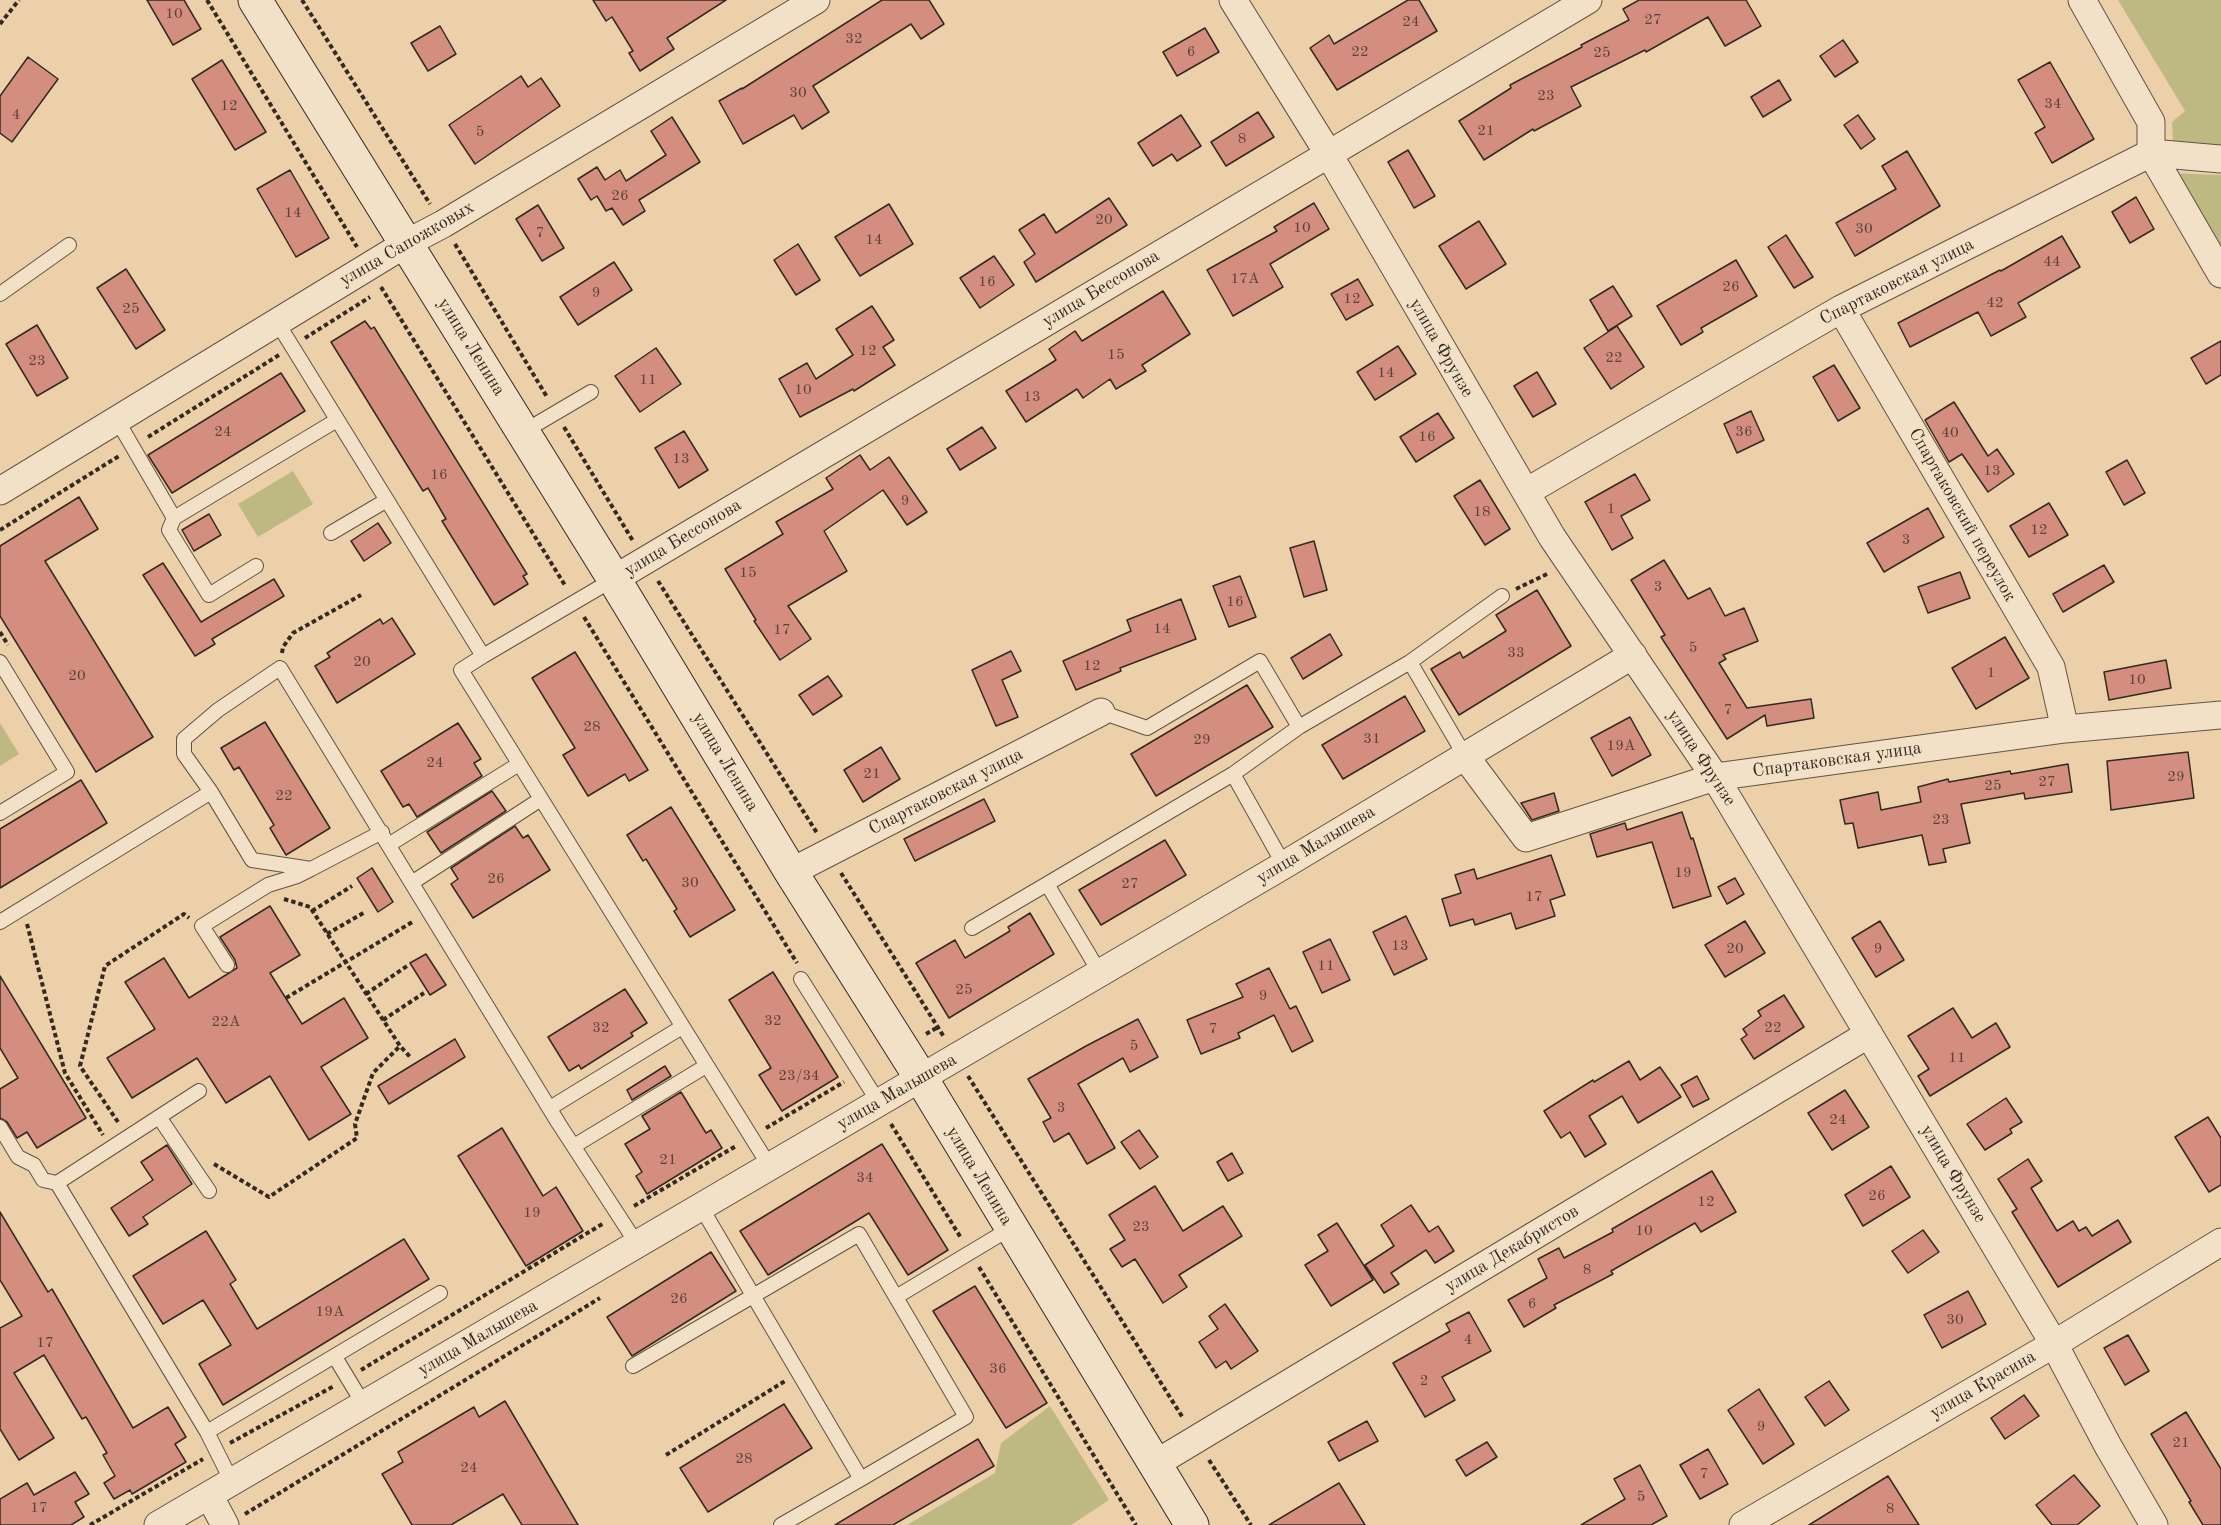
<!DOCTYPE html>
<html>
<head>
<meta charset="utf-8">
<style>
	body { margin:0 }
	canvas { display:block; background:#ebd0a9 }
</style>
</head>
<body>
<canvas width="2221" height="1525"></canvas>
<script>
const g = document.querySelector('canvas').getContext('2d');
g.lineJoin = 'round';
function paint(path, color) { g.fillStyle = color; g.fill(path, 'evenodd'); }
const toPath = rows => new Path2D(rows.map(r => 'M' + r).join(''));
function stroke(path, color, width, dash) { g.strokeStyle = color; g.lineWidth = width; g.lineCap = dash ? 'butt' : 'round'; g.setLineDash(dash || []); g.stroke(path); }
function write(font, color, halo, rows, align = 'center') {
  g.font = font + ' "Old Standard TT",serif'; g.lineWidth = 6; g.setLineDash([]); g.textBaseline = 'middle'; g.strokeStyle = halo; g.fillStyle = color; for (const [text, x, y, turn = 0] of rows) {
    g.save(); g.translate(x, y); g.rotate((+turn || 0) * Math.PI / 180); g.textAlign = isNaN(turn) ? turn : align; if (halo) g.strokeText(text, 0, 0); g.fillText(text, 0, 0); g.restore();
  }
}
paint(toPath([
	[2118,0,2221,0,2221,148,2173,144,2172,122,2185,111],
	[2166,173,2221,175,2221,265],
	[293,471,313,504,258,537,238,504],
	[0,723,19,754,0,766],
	[1050,1406,1109,1500,1071,1525,907,1525,995,1473,1001,1443]
]), '#beb983');
const building = toPath([
	[147,0,184,0,201,29,173,45,147,0],
	[593,0,726,0,667,38,674,49,640,71,629,53,633,51,612,17,606,21,593,0],
	[882,0,929,0,944,24,921,39,911,24,813,86,829,112,802,129,794,115,743,144,719,101,742,88,742,89,882,0],
	[1408,0,1419,0,1437,31,1337,90,1310,48,1329,35,1334,44,1408,0],
	[1639,0,1746,0,1761,26,1725,46,1708,17,1646,52,1645,50,1571,87,1581,106,1534,131,1533,129,1484,160,1459,121,1511,88,1510,85,1582,47,1581,45,1629,20,1623,9,1639,0],
	[440,26,456,54,428,71,411,43,440,26],
	[1205,28,1219,52,1177,76,1163,52,1205,28],
	[1843,40,1858,62,1835,77,1820,56,1843,40],
	[28,57,58,79,12,142,0,133,0,96,28,57],
	[222,60,266,132,235,150,192,79,222,60],
	[2050,62,2094,139,2052,163,2035,133,2045,127,2018,80,2050,62],
	[521,76,528,87,541,78,560,106,475,164,449,125,521,76],
	[1779,80,1791,100,1763,117,1751,97,1779,80],
	[1258,112,1274,137,1226,166,1211,142,1258,112],
	[1181,115,1201,146,1177,161,1172,154,1153,166,1138,143,1181,115],
	[1858,115,1875,139,1861,149,1844,125,1858,115],
	[672,117,700,162,639,200,645,211,623,225,612,208,606,211,597,196,591,200,578,179,597,167,605,180,620,170,626,181,666,155,651,131,672,117],
	[1408,150,1435,196,1414,208,1388,162,1408,150],
	[1907,151,1940,206,1855,256,1836,223,1896,189,1882,166,1907,151],
	[290,170,329,238,296,257,257,189,290,170],
	[2136,197,2154,229,2130,243,2112,212,2136,197],
	[1109,198,1127,225,1036,282,1024,262,1035,254,1019,230,1044,214,1056,233,1109,198],
	[1314,203,1329,229,1270,264,1283,287,1233,316,1207,270,1277,231,1274,227,1314,203],
	[889,204,913,244,860,276,835,237,889,204],
	[538,205,564,248,542,261,516,219,538,205],
	[1479,221,1506,264,1466,289,1439,246,1479,221],
	[1786,235,1813,277,1794,288,1768,247,1786,235],
	[2062,236,2080,267,2018,303,2026,317,1991,336,1978,312,1910,347,1898,323,2000,270,2001,271,2062,236],
	[798,244,820,280,796,295,774,260,798,244],
	[994,256,1014,285,980,308,960,278,994,256],
	[1736,260,1757,296,1701,328,1703,332,1681,345,1657,306,1736,260],
	[614,262,632,290,578,325,560,297,614,262],
	[126,269,165,330,136,349,97,288,126,269],
	[1358,279,1373,305,1346,320,1331,294,1358,279],
	[1613,286,1632,316,1608,331,1590,300,1613,286],
	[1163,291,1190,334,1142,365,1146,371,1116,389,1110,379,1083,398,1077,389,1026,422,1006,391,1056,360,1049,349,1075,331,1082,341,1163,291],
	[872,306,894,340,883,347,895,365,854,391,853,389,800,417,779,379,807,363,816,379,853,355,836,329,872,306],
	[365,321,371,329,374,327,527,574,523,576,528,584,494,605,442,521,446,519,428,488,423,491,331,342,365,321],
	[37,325,68,378,37,396,6,344,37,325],
	[1617,326,1644,367,1611,389,1584,348,1617,326],
	[2221,341,2221,375,2206,384,2191,358,2221,341],
	[1398,346,1416,374,1375,400,1357,372,1398,346],
	[656,348,681,384,640,412,615,376,656,348],
	[1834,365,1860,408,1838,421,1813,377,1834,365],
	[1537,372,1556,404,1533,417,1514,386,1537,372],
	[281,373,305,411,172,493,148,455,281,373],
	[1954,402,1988,456,1997,449,2014,474,1988,492,1962,454,1949,462,1925,420,1954,402],
	[1751,411,1764,440,1737,453,1724,424,1751,411],
	[1438,413,1454,438,1416,462,1400,437,1438,413],
	[982,427,996,448,960,470,947,449,982,427],
	[684,431,708,470,679,488,655,448,684,431],
	[860,455,870,470,889,457,927,512,907,525,883,490,824,531,847,571,788,606,811,639,780,660,754,621,756,620,725,569,783,534,776,522,833,489,826,478,860,455],
	[2127,460,2145,493,2124,505,2106,472,2127,460],
	[1635,474,1650,500,1621,516,1633,538,1612,550,1585,502,1635,474],
	[1480,480,1510,529,1485,545,1454,496,1480,480],
	[79,497,98,529,45,561,153,737,96,772,0,616,0,546,79,497],
	[2049,503,2068,535,2029,557,2010,526,2049,503],
	[1928,508,1944,537,1884,572,1867,543,1928,508],
	[209,514,221,535,194,551,182,530,209,514],
	[378,523,391,543,364,561,351,541,378,523],
	[1314,541,1327,590,1304,597,1290,548,1314,541],
	[1664,560,1688,599,1710,588,1725,616,1744,608,1758,641,1723,655,1726,659,1719,663,1747,708,1811,699,1814,718,1767,726,1765,715,1727,739,1661,637,1665,635,1631,580,1664,560],
	[163,563,201,622,274,579,284,596,212,639,215,644,195,656,143,575,163,563],
	[2104,565,2114,582,2063,612,2053,594,2104,565],
	[1960,572,1970,598,1928,613,1918,587,1960,572],
	[1240,576,1256,617,1229,627,1213,586,1240,576],
	[1537,590,1571,646,1459,715,1431,669,1460,652,1463,658,1506,631,1496,615,1537,590],
	[1181,599,1196,639,1120,668,1121,671,1076,690,1063,661,1131,631,1127,620,1181,599],
	[392,618,415,654,337,703,315,666,330,657,327,653,380,619,383,624,392,618],
	[1330,634,1342,655,1303,679,1291,658,1330,634],
	[2005,637,2029,678,1976,709,1952,668,2005,637],
	[1011,651,1021,671,1002,680,1018,717,996,726,972,670,1011,651],
	[575,652,648,770,629,781,625,774,588,796,563,755,575,748,532,678,575,652],
	[2166,660,2171,688,2109,700,2104,672,2166,660],
	[828,676,842,696,813,715,799,695,828,676],
	[1247,685,1273,727,1156,796,1131,754,1247,685],
	[1405,696,1425,731,1343,779,1322,745,1405,696],
	[1630,717,1651,755,1612,776,1591,738,1630,717],
	[265,722,330,828,286,855,270,828,274,825,239,767,234,770,221,748,265,722],
	[458,723,481,759,474,763,482,776,417,817,409,804,403,807,381,771,458,723],
	[881,747,900,779,863,802,844,770,881,747],
	[2188,752,2194,798,2111,810,2107,761,2188,752],
	[2068,764,2072,792,2025,799,2024,793,1961,804,1970,843,1943,849,1946,862,1929,865,1922,835,1858,848,1853,823,1845,824,1840,800,1878,792,1881,810,1921,802,1918,787,1948,779,1949,782,2010,771,2011,774,2068,764],
	[81,780,107,823,0,888,0,829,81,780],
	[492,791,506,811,441,853,427,832,492,791],
	[1554,793,1559,811,1532,820,1521,803,1554,793],
	[984,799,995,821,915,861,904,839,984,799],
	[671,807,735,910,690,937,674,911,677,909,646,859,643,861,627,835,671,807],
	[1682,812,1691,839,1693,838,1711,896,1673,908,1652,842,1597,857,1590,834,1625,823,1627,830,1682,812],
	[515,826,523,838,528,835,550,870,473,918,451,884,458,879,451,868,515,826],
	[1165,840,1186,875,1101,925,1079,890,1165,840],
	[1551,855,1565,895,1550,900,1555,916,1516,929,1511,913,1475,925,1473,919,1450,926,1442,899,1461,893,1455,875,1474,869,1477,879,1551,855],
	[372,868,393,902,378,912,357,878,372,868],
	[1735,878,1744,894,1727,904,1718,887,1735,878],
	[270,906,300,955,270,973,302,1024,344,998,368,1038,321,1067,351,1114,309,1140,270,1076,226,1103,197,1058,132,1098,107,1058,155,1029,125,982,164,958,189,998,237,968,235,960,220,937,270,906],
	[1030,913,1054,954,949,1018,916,963,955,940,965,958,1010,931,1008,927,1030,913],
	[1406,916,1427,959,1394,975,1373,932,1406,916],
	[1745,921,1765,953,1725,977,1705,945,1745,921],
	[1880,921,1904,960,1876,977,1852,938,1880,921],
	[1330,939,1350,980,1322,993,1303,952,1330,939],
	[426,954,446,985,430,995,410,963,426,954],
	[1269,968,1290,1009,1296,1006,1313,1041,1292,1052,1274,1015,1238,1033,1240,1038,1201,1054,1187,1020,1243,997,1236,984,1269,968],
	[773,972,838,1077,782,1111,759,1075,771,1068,729,1000,773,972],
	[0,976,86,1118,37,1148,27,1132,17,1138,7,1122,0,1118,0,1089,18,1078,0,1048,0,976],
	[625,989,647,1023,631,1033,633,1036,581,1069,579,1065,569,1071,548,1037,625,989],
	[1784,995,1804,1027,1754,1059,1741,1039,1747,1035,1743,1029,1761,1016,1758,1011,1784,995],
	[1953,1008,1972,1038,1996,1023,2010,1047,1930,1096,1918,1076,1929,1069,1908,1036,1953,1008],
	[1138,1019,1158,1057,1130,1072,1123,1058,1078,1084,1115,1148,1087,1164,1069,1133,1054,1142,1043,1122,1051,1118,1028,1079,1086,1046,1138,1019],
	[455,1039,465,1057,389,1104,378,1086,455,1039],
	[1629,1061,1640,1080,1660,1067,1681,1097,1638,1123,1622,1096,1589,1116,1606,1144,1585,1157,1570,1132,1561,1138,1544,1111,1593,1080,1594,1082,1629,1061],
	[665,1066,671,1076,632,1100,627,1090,665,1066],
	[1697,1076,1709,1099,1693,1107,1681,1085,1697,1076],
	[1845,1090,1869,1127,1832,1150,1808,1113,1845,1090],
	[681,1092,706,1133,711,1130,722,1148,647,1194,636,1176,642,1172,625,1144,650,1129,642,1116,681,1092],
	[2006,1098,2022,1122,2010,1129,2012,1133,1985,1150,1967,1124,2006,1098],
	[2208,1117,2221,1138,2221,1185,2209,1192,2175,1137,2208,1117],
	[502,1128,543,1196,556,1187,583,1231,526,1266,458,1156,502,1128],
	[1139,1130,1158,1157,1140,1169,1121,1142,1139,1130],
	[882,1144,948,1250,908,1275,869,1213,768,1275,740,1231,882,1144],
	[167,1145,192,1184,143,1217,148,1224,129,1236,111,1208,153,1180,141,1162,167,1145],
	[1232,1153,1243,1173,1228,1181,1217,1162,1232,1153],
	[2028,1159,2042,1181,2031,1188,2057,1231,2073,1221,2079,1231,2086,1227,2092,1236,2118,1220,2131,1242,2058,1287,2012,1212,2017,1209,1998,1179,2028,1159],
	[1891,1166,1910,1197,1863,1226,1845,1195,1891,1166],
	[1712,1171,1736,1212,1701,1232,1695,1223,1611,1271,1613,1274,1554,1305,1556,1308,1524,1327,1508,1300,1547,1278,1538,1259,1559,1248,1564,1258,1613,1232,1612,1229,1712,1171],
	[1155,1186,1183,1231,1223,1206,1242,1236,1179,1275,1187,1287,1163,1303,1135,1259,1122,1267,1110,1249,1125,1240,1109,1215,1155,1186],
	[1411,1205,1429,1232,1438,1226,1454,1251,1435,1263,1426,1250,1391,1273,1399,1284,1384,1293,1365,1265,1394,1246,1381,1225,1411,1205],
	[0,1212,48,1292,52,1289,133,1428,168,1407,186,1437,175,1444,186,1462,132,1494,130,1490,114,1499,104,1483,115,1476,103,1455,107,1453,86,1417,82,1419,44,1355,14,1373,54,1438,19,1460,0,1429,0,1328,22,1316,0,1280,0,1212],
	[1337,1223,1373,1280,1331,1306,1305,1265,1328,1251,1318,1235,1337,1223],
	[1923,1230,1939,1252,1908,1273,1892,1251,1923,1230],
	[206,1231,236,1280,230,1284,257,1329,404,1239,429,1279,223,1405,199,1364,231,1345,203,1300,163,1324,133,1276,206,1231],
	[711,1252,736,1291,632,1356,607,1317,711,1252],
	[975,1286,1047,1403,1006,1428,933,1311,975,1286],
	[1968,1291,1986,1324,1942,1348,1924,1315,1968,1291],
	[1225,1304,1258,1351,1231,1369,1226,1361,1216,1368,1199,1342,1218,1329,1209,1316,1225,1304],
	[1469,1312,1491,1351,1442,1377,1455,1400,1425,1417,1393,1363,1450,1331,1446,1324,1469,1312],
	[2128,1335,2149,1371,2125,1385,2104,1348,2128,1335],
	[1829,1381,1849,1410,1825,1426,1805,1397,1829,1381],
	[1759,1389,1794,1444,1763,1464,1728,1410,1759,1389],
	[2024,1395,2039,1416,2005,1439,1991,1418,2024,1395],
	[505,1401,578,1525,522,1525,503,1494,451,1525,412,1525,382,1474,403,1462,398,1452,474,1407,479,1417,505,1401],
	[784,1404,812,1448,708,1512,680,1468,784,1404],
	[2186,1412,2221,1469,2221,1525,2203,1525,2189,1502,2191,1501,2151,1434,2186,1412],
	[1367,1421,1378,1441,1339,1461,1328,1442,1367,1421],
	[978,1439,994,1466,893,1525,835,1525,978,1439],
	[1487,1442,1497,1457,1466,1476,1456,1460,1487,1442],
	[1708,1449,1728,1484,1700,1499,1680,1465,1708,1449],
	[1640,1465,1667,1516,1651,1525,1581,1525,1625,1499,1614,1479,1640,1465],
	[75,1472,89,1494,75,1502,84,1517,71,1525,0,1525,0,1499,27,1483,34,1495,75,1472],
	[2074,1475,2100,1506,2077,1525,2052,1525,2036,1505,2074,1475],
	[1888,1476,1919,1525,1809,1525,1888,1476],
	[1339,1483,1365,1525,1269,1525,1339,1483]
]);
paint(building, '#d38e7f');
stroke(building, '#342a20', 1.5);
const service = toPath([
	[0,294,69,245],
	[277,322,483,656,461,670,770,1167],
	[117,420,174,518],
	[523,432,591,392],
	[331,533,387,500],
	[256,566,209,595,169,530,174,518,337,420],
	[483,656,614,579],
	[0,662,67,772,0,813],
	[1410,662,1502,596],
	[1101,712,1147,728,1260,661,1299,727,1410,662,1465,756],
	[1233,774,1284,865],
	[211,792,252,860,311,869,382,832],
	[390,844,519,764],
	[413,882,541,799],
	[1047,884,1233,774,1299,727],
	[0,922,211,792,184,754,184,739,218,710,280,668,559,1124,637,1244],
	[972,928,1047,884,1100,973],
	[227,965,202,926,268,885,297,876,311,869],
	[801,979,879,1103],
	[199,1091,57,1183,207,1432,232,1482],
	[550,1108,682,1027],
	[159,1117,209,1191],
	[0,1127,18,1157,34,1165,43,1180,57,1183],
	[574,1146,706,1066],
	[701,1207,861,1479,781,1525],
	[896,1297,1011,1228],
	[335,1357,364,1405],
	[633,1366,859,1234,966,1417,861,1479],
	[207,1432,440,1293]
]);
const minor = toPath([
	[1233,0,1328,153,1552,537,1715,777,2054,1344,2108,1446,2154,1525],
	[2082,0,2151,122,2151,153,2221,274],
	[1841,309,2051,667,2065,729],
	[0,491,407,243,443,224,816,0],
	[1526,492,1841,309,2151,153,2221,159],
	[614,579,1588,0],
	[1465,756,1526,838,1715,777,2065,729,2221,715],
	[791,872,1101,712],
	[1155,1464,1869,1034],
	[209,1495,225,1525],
	[158,1525,1284,865,1633,655],
	[1743,1525,2054,1344,2221,1242]
]);
const secondary = toPath([
	[255,0,614,579,791,872,921,1078,1192,1525]
]);
stroke(service, '#625442', 16);
stroke(minor, '#625442', 29);
stroke(secondary, '#342a20', 35);
stroke(toPath([
	[207,0,357,247],
	[302,0,430,204],
	[0,24,19,0],
	[455,244,547,397],
	[381,287,566,587],
	[305,338,370,297],
	[564,427,633,541],
	[148,437,279,355],
	[0,530,119,456],
	[658,581,817,833],
	[1516,589,1547,574],
	[584,617,797,963],
	[0,632,8,645],
	[282,653,283,647,293,633,361,595],
	[841,873,944,1037],
	[284,899,310,907,400,1046,411,1058],
	[312,911,352,886],
	[27,924,65,1073,103,1135],
	[327,934,365,912],
	[366,994,407,966],
	[286,998,414,921],
	[383,1020,424,993],
	[926,1034,938,1027],
	[968,1076,1183,1418],
	[118,1122,80,1066,105,966,184,914,189,918],
	[891,1124,961,1238],
	[766,1128,844,1082],
	[214,1164,269,1197,357,1138,355,1124,373,1073,400,1046],
	[634,1206,736,1146],
	[979,1267,1136,1525],
	[361,1370,604,1223],
	[230,1443,334,1386],
	[666,1455,785,1381],
	[1209,1460,1251,1525],
	[245,1514,600,1298],
	[90,1525,203,1459]
]), '#342a20', 4, [4.5, 3]);
stroke(service, '#f2e0c7', 14);
stroke(minor, '#f2e0c7', 27);
stroke(secondary, '#f2e0c7', 33);
write('15px', '#5c4338', null, [
	["10",174,14],
	["27",1653,20],
	["24",1411,22],
	["32",854,39],
	["6",1191,52],
	["22",1360,52],
	["25",1602,53],
	["30",798,93],
	["23",1546,96],
	["34",2053,104],
	["12",229,106],
	["4",16,115],
	["21",1486,131],
	["5",480,132],
	["8",1242,139],
	["26",620,196],
	["14",293,213],
	["20",1104,220],
	["10",1302,228],
	["30",1864,229],
	["7",540,233],
	["14",874,240],
	["44",2052,262],
	["17А",1245,279],
	["16",987,282],
	["26",1731,287],
	["9",596,293],
	["12",1352,299],
	["42",1995,303],
	["25",131,309],
	["12",868,351],
	["15",1116,355],
	["22",1614,358],
	["23",37,361],
	["14",1386,373],
	["11",648,380],
	["10",803,390],
	["13",1032,397],
	["24",223,432],
	["36",1744,432],
	["40",1950,433],
	["16",1427,437],
	["13",681,459],
	["13",1992,471],
	["16",439,475],
	["9",905,501],
	["1",1611,509],
	["18",1482,512],
	["12",2039,530],
	["3",1906,540],
	["15",748,573],
	["3",1658,587],
	["16",1235,602],
	["14",1162,629],
	["17",782,630],
	["5",1693,648],
	["33",1516,653],
	["20",362,662],
	["12",1092,666],
	["1",1991,673],
	["20",77,676],
	["10",2137,680],
	["7",1728,710],
	["28",592,727],
	["31",1372,739],
	["29",1202,740],
	["19А",1621,746],
	["24",435,763],
	["21",872,774],
	["29",2176,777],
	["27",2047,782],
	["25",1993,786],
	["22",284,796],
	["23",1941,820],
	["19",1683,873],
	["26",496,879],
	["30",690,883],
	["27",1130,884],
	["17",1534,897],
	["13",1400,946],
	["20",1735,949],
	["9",1878,949],
	["11",1326,966],
	["25",964,990],
	["9",1263,996],
	["32",773,1021],
	["22А",226,1022],
	["32",601,1028],
	["22",1773,1028],
	["7",1213,1029],
	["5",1134,1046],
	["11",1957,1058],
	["23/34",799,1076],
	["3",1061,1108],
	["24",1838,1120],
	["21",668,1160],
	["34",865,1178],
	["26",1877,1196],
	["12",1706,1202],
	["19",532,1213],
	["23",1141,1227],
	["10",1644,1231],
	["8",1587,1270],
	["26",679,1299],
	["6",1532,1304],
	["19А",330,1312],
	["30",1955,1320],
	["4",1468,1340],
	["17",45,1343],
	["36",998,1369],
	["2",1424,1381],
	["9",1761,1427],
	["21",2181,1443],
	["28",744,1459],
	["24",469,1468],
	["7",1704,1474],
	["5",1641,1497],
	["17",39,1508],
	["8",1890,1509]
]);
write('18px', '#342a20', '#f2e0c7', [
	["улица Сапожковых",407,244,-30],
	["Спартаковская улица",1897,282,-27],
	["улица Бессонова",1101,289,-31],
	["улица Ленина",471,347,58],
	["улица Фрунзе",1441,348,60],
	["Спартаковский переулок",1962,515,60],
	["улица Бессонова",683,538,-31],
	["улица Фрунзе",1701,758,57],
	["Спартаковская улица",1837,760,-8],
	["улица Ленина",725,762,59],
	["Спартаковская улица",946,792,-27],
	["улица Малышева",1316,845,-31],
	["улица Малышева",897,1092,-30],
	["улица Фрунзе",1953,1174,59],
	["улица Ленина",979,1176,59],
	["улица Декабристов",1512,1249,-31],
	["улица Малышева",478,1338,-30],
	["улица Красина",1983,1385,-30]
]);
</script>
</body>
</html>
